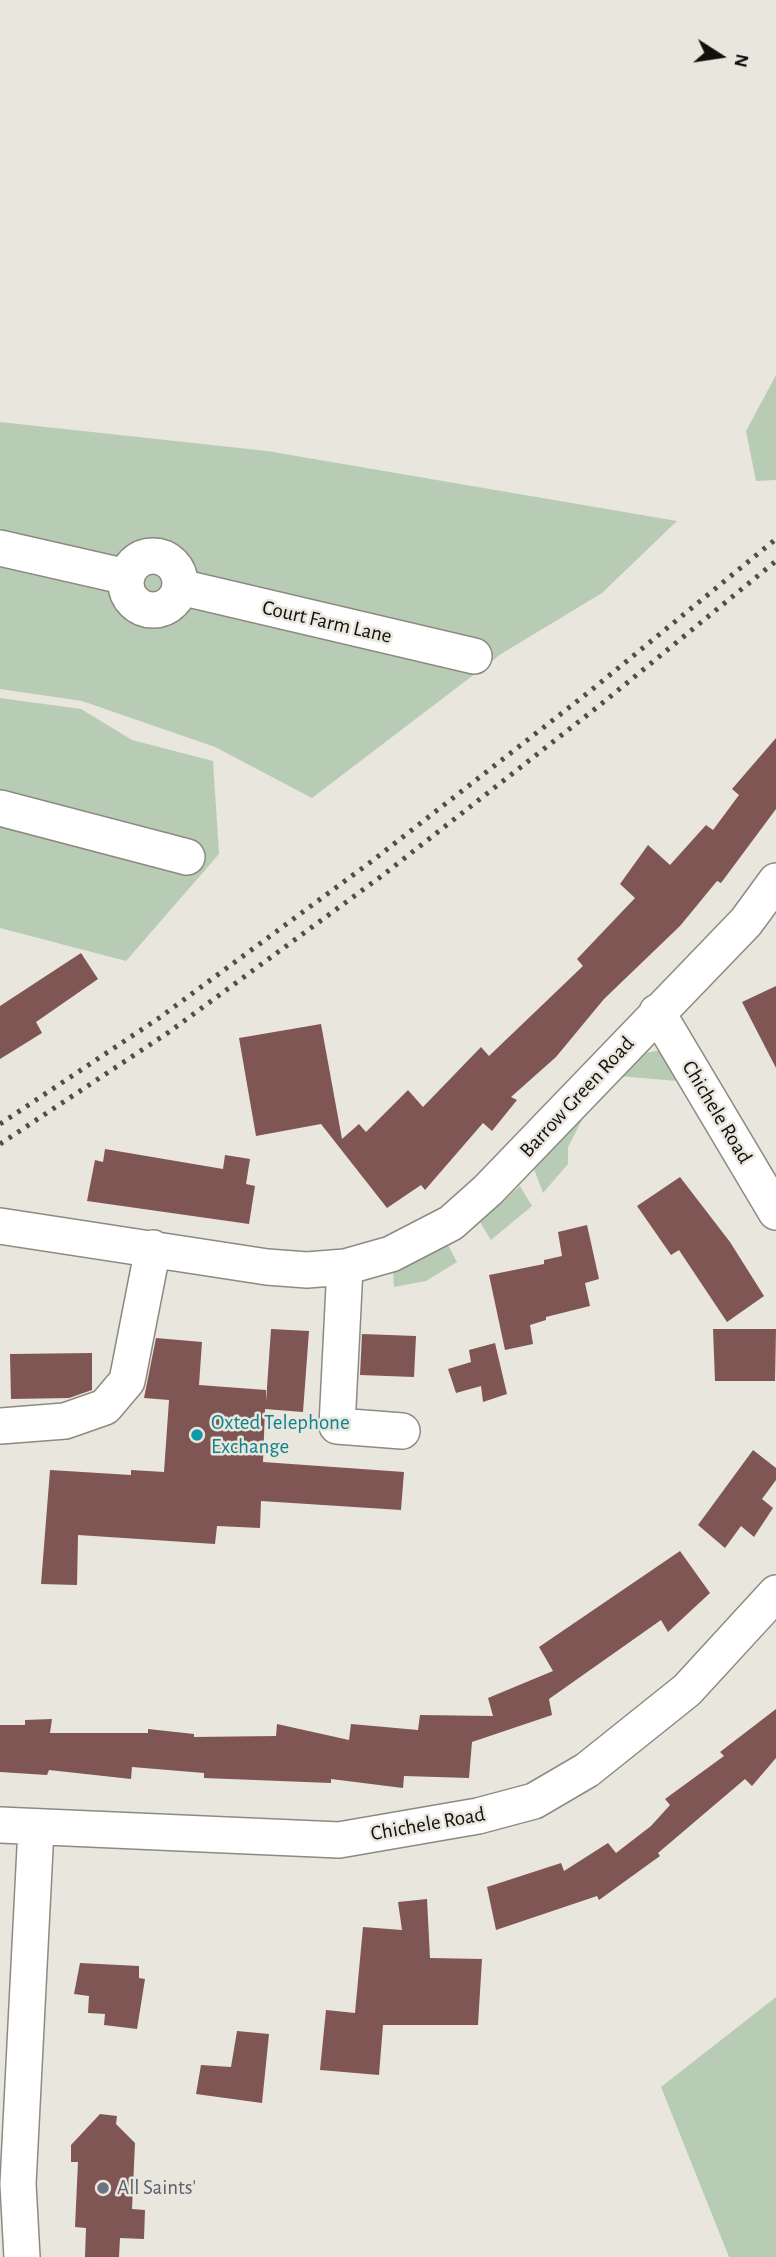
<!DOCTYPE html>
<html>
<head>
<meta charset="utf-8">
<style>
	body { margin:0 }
	#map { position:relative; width:776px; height:2257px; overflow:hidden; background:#e9e6dd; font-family:"Alegreya Sans",sans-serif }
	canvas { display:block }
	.north { position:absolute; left:685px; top:21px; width:70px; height:70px; -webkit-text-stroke:5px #e9e6dd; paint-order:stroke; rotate:102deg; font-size:19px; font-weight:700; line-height:28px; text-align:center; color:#11100d }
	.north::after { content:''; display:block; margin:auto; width:24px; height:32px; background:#11100d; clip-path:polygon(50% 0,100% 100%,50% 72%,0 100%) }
</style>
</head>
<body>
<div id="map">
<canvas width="776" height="2257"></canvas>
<div class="north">N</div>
</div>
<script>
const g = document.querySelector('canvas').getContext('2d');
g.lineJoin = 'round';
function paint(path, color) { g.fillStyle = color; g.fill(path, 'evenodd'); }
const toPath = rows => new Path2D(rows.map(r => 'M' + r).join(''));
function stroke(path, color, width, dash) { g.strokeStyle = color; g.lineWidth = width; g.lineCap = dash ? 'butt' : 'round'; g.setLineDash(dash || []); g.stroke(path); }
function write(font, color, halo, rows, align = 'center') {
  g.font = font + ' "Alegreya Sans",sans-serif'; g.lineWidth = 5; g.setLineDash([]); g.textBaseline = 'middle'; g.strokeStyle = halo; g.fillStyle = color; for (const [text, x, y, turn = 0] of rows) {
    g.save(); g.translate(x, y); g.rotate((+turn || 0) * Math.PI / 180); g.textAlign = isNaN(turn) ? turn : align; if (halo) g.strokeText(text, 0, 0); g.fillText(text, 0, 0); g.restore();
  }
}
paint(toPath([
	[776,375,776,480,756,481,746,431],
	[0,422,267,451,677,521,602,593,501,654,312,798,215,747,82,701,0,689],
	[0,698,81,709,132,740,213,761,219,854,126,961,0,928],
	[661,1050,677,1081,618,1076,640,1054],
	[591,1103,568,1147,568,1164,543,1193,534,1169],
	[520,1186,532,1206,491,1240,480,1222],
	[448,1245,457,1262,426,1281,394,1287,393,1271],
	[776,1997,776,2257,729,2257,661,2087]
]), '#b8ccb5');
paint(toPath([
	[776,738,776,809,721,883,717,881,680,926,604,999,556,1057,511,1097,517,1100,492,1131,483,1123,425,1190,421,1185,387,1208,321,1124,256,1136,239,1038,321,1024,342,1139,359,1124,366,1132,408,1090,423,1107,481,1047,489,1056,583,966,577,959,635,898,620,884,648,845,670,865,706,825,713,830,739,795,732,789],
	[81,953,98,979,36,1022,42,1033,0,1059,0,1006],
	[776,986,776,1068,742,1002],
	[105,1149,223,1169,225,1155,250,1159,246,1184,255,1186,249,1224,87,1201,95,1160,103,1162],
	[680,1177,730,1242,764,1296,727,1322,679,1250,671,1255,637,1206],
	[587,1225,599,1279,585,1283,590,1306,546,1317,546,1320,530,1325,533,1344,505,1350,489,1275,544,1264,544,1260,562,1256,558,1232],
	[271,1329,309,1331,303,1412,265,1409,263,1462,404,1472,401,1510,261,1501,260,1528,217,1526,215,1544,78,1535,77,1585,41,1584,50,1470,131,1475,131,1470,164,1472,169,1400,144,1398,156,1338,202,1342,199,1385,266,1390,266,1402],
	[713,1329,776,1329,775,1381,715,1381],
	[362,1334,416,1336,414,1377,360,1375],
	[495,1343,507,1394,483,1402,481,1386,456,1393,448,1369,471,1362,469,1350],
	[92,1353,92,1390,69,1398,11,1399,10,1354],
	[753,1450,776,1468,776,1480,762,1499,773,1508,754,1537,741,1526,725,1548,698,1525],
	[680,1551,710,1593,668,1632,661,1620,549,1699,552,1715,472,1742,469,1778,404,1776,403,1788,331,1779,331,1783,204,1778,204,1773,132,1767,131,1779,49,1770,47,1775,0,1772,0,1725,25,1725,25,1720,52,1719,50,1733,148,1733,148,1729,194,1734,194,1737,276,1736,277,1724,349,1740,351,1724,418,1730,420,1715,493,1716,488,1698,553,1671,539,1647],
	[776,1709,776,1758,752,1786,745,1779,658,1853,660,1856,599,1900,597,1896,496,1930,487,1887,561,1863,564,1871,608,1843,616,1853,651,1826,670,1805,665,1799,724,1756,720,1752],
	[427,1899,430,1958,482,1959,478,2025,383,2025,379,2075,320,2070,326,2010,355,2013,363,1927,402,1930,398,1902],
	[80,1963,139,1966,139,1978,145,1979,137,2029,104,2025,105,2014,88,2013,89,1996,74,1994],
	[237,2031,269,2034,262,2103,196,2094,201,2065,231,2067],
	[100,2114,117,2116,116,2124,135,2143,132,2209,145,2210,144,2239,120,2238,119,2257,85,2257,86,2228,75,2227,78,2162,71,2162,71,2145]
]), '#7f5654');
const minor = toPath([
	[0,548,127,577],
	'126 583a27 27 0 1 1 54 0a27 27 0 1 1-54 0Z',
	[180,587,474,656],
	[0,808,187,857],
	[657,1012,776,1212],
	[0,1226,267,1267,307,1270,345,1267,391,1254,451,1223,488,1190,746,922,776,881],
	[345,1267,337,1426,402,1431],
	[0,1426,65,1421,105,1407,127,1381,153,1248],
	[0,1825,339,1840,478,1816,534,1801,587,1770,687,1690,776,1593],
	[22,2257,18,2184,36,1828]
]);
stroke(minor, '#8c8a81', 38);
stroke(minor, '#fff', 35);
stroke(toPath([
	[0,1124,159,1018,372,861,589,692,776,539],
	[0,1144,169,1032,383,875,600,705,776,561]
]), '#4f4e49', 5, [3.5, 7]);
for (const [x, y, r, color] of [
	[197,1435,7,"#0f9aa8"],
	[103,2188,7,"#6b7280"]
]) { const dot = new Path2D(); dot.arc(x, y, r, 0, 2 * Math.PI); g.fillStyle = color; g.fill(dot); stroke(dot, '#e9e6dd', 2.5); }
write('21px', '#11100d', '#e9e6dd', [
	["Court Farm Lane",327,622,13],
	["Barrow Green Road",577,1097,-47],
	["Chichele Road",717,1112,59],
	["Chichele Road",428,1824,-10]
]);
write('21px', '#0d838f', '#e9e6dd', [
	["Oxted Telephone",211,1423],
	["Exchange",211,1447]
], 'left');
write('21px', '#5b616d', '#e9e6dd', [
	["All Saints'",117,2188]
], 'left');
</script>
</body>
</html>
